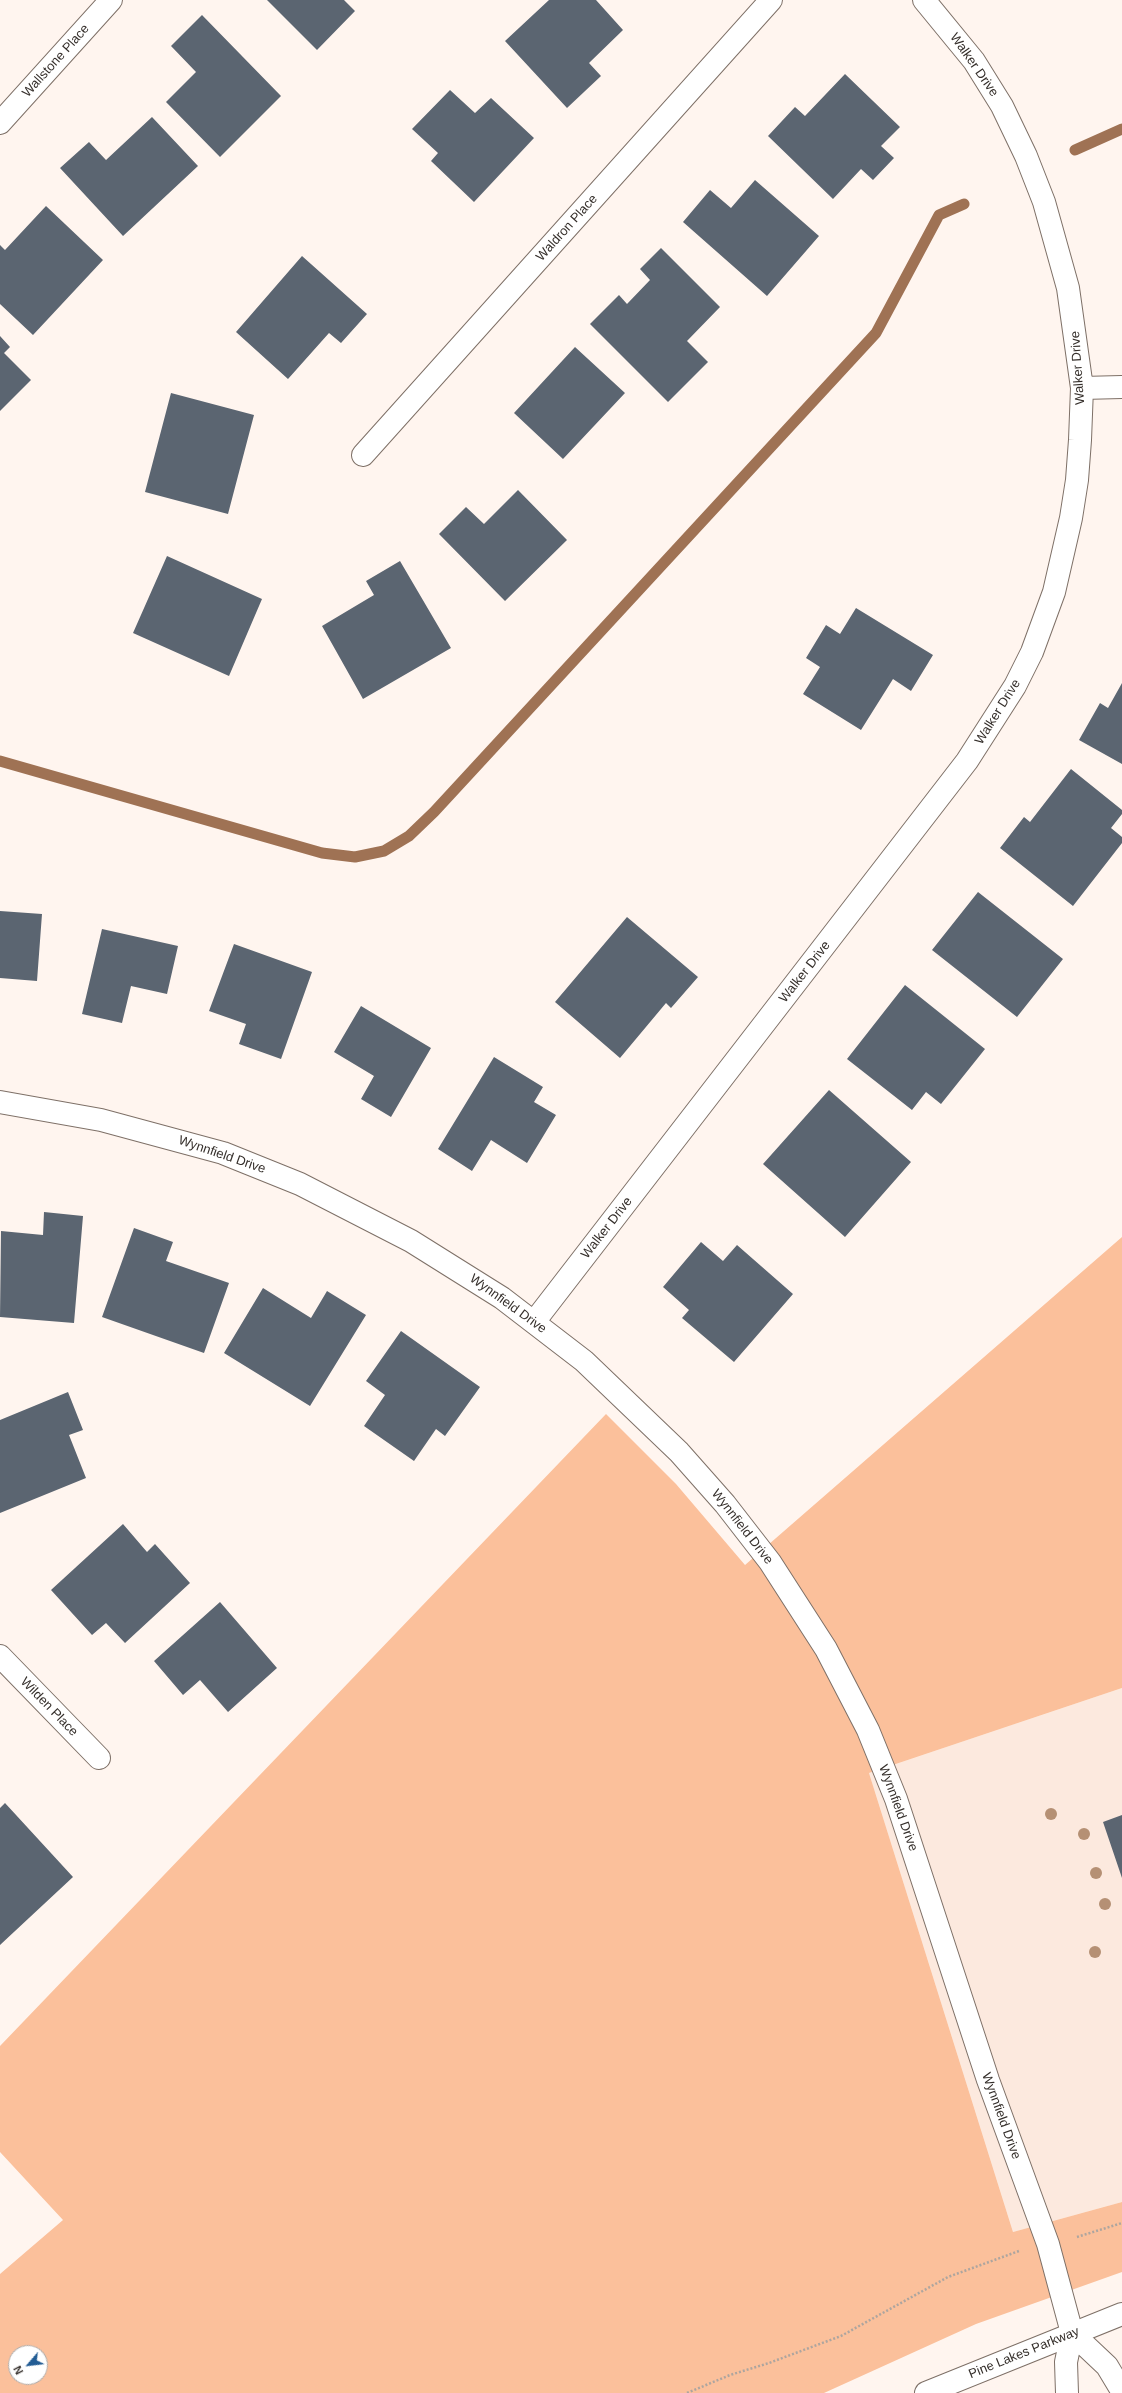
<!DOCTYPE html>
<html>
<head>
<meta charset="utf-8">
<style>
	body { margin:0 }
	#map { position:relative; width:1122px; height:2393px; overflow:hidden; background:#fff5ef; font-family:Arial,sans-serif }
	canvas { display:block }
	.north { position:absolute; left:8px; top:2345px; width:40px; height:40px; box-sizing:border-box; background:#fff; border:1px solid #aeacaa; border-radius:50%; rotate:242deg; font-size:11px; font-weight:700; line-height:16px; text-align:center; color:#352f2b }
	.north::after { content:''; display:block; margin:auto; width:14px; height:18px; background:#225c94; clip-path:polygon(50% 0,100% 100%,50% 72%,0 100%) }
</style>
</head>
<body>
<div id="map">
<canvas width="1122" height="2393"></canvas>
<div class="north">N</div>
</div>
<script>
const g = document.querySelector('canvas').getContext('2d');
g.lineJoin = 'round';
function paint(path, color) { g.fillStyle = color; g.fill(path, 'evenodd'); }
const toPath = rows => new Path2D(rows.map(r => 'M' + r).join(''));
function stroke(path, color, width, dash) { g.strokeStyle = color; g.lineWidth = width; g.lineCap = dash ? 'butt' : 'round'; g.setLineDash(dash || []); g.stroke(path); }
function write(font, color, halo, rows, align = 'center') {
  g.font = font + ' Arial,sans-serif'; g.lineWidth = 4; g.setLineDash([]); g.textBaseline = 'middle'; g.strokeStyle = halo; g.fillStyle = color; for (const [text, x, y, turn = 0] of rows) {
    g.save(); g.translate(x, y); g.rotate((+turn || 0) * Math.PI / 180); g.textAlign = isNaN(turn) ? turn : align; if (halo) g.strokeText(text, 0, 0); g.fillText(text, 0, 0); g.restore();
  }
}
paint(toPath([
	[1122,1688,1122,2202,1013,2232,869,1773]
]), '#fce9de');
paint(toPath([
	[1122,1237,1122,1688,869,1773,1013,2232,1122,2202,1122,2272,976,2324,824,2393,0,2393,0,2274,63,2220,0,2152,0,2046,606,1414,676,1484,745,1565],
	[16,2353,40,2353,40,2377,16,2377]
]), '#fbc09b');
stroke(toPath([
	[1075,150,1122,129],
	[0,761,322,853,355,857,384,851,409,836,434,812,876,333,939,215,964,204]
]), '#9f7254', 11);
paint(toPath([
	[267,0,344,0,355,11,317,50],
	[549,0,596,0,623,30,589,63,601,76,567,108,505,41],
	[202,15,281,96,220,157,166,102,196,72,171,46],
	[845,74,900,127,881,146,894,158,873,180,861,169,833,199,768,136,795,107,805,116],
	[450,90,475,113,491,98,534,138,474,202,431,161,438,153,412,129],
	[152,117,198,166,123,236,60,168,89,142,106,160],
	[755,180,819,236,767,296,683,222,710,190,731,208],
	[46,206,103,260,33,335,0,304,0,245,5,250],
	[661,248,720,307,687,341,708,362,668,402,590,324,619,295,627,304,650,280,640,269],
	[302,256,367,314,341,343,329,333,288,379,236,332],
	[0,336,10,347,4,353,31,380,0,411],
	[575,347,625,393,563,459,514,413],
	[171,393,254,415,228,514,145,492],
	[518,490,567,540,505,601,439,534,466,507,484,524],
	[167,556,262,599,229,676,133,633],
	[400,561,451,648,363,699,322,626,374,595,366,581],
	[856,608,933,655,911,691,893,679,861,730,803,694,820,667,806,658,826,625,840,634],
	[1122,683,1122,764,1079,740,1100,703,1108,708],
	[1071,769,1122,810,1122,814,1111,828,1122,837,1122,843,1073,906,1000,848,1024,817,1030,822],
	[978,892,1063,959,1017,1017,932,950],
	[0,911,42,914,37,981,0,978],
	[627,917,698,977,671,1008,666,1003,620,1058,555,1002],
	[102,929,178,946,167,994,131,986,122,1023,82,1014],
	[234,944,312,972,281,1059,239,1044,246,1024,209,1011],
	[905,985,985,1049,941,1104,926,1092,912,1110,847,1059],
	[361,1006,431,1048,391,1117,361,1099,374,1076,334,1052],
	[494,1057,543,1087,534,1102,556,1115,527,1163,491,1140,472,1171,438,1149],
	[829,1090,911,1162,845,1237,763,1164],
	[44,1212,83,1216,74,1323,0,1317,1,1231,43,1235],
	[134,1228,173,1242,166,1261,229,1283,204,1353,102,1317],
	[701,1242,723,1261,737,1245,793,1294,734,1362,682,1318,689,1310,663,1287],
	[263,1288,311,1318,327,1291,366,1315,310,1406,224,1353],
	[401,1331,480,1387,445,1436,436,1429,414,1461,364,1426,385,1395,366,1381],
	[68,1392,83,1430,69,1435,86,1478,0,1513,0,1420],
	[123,1524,147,1552,155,1544,190,1583,125,1643,106,1623,92,1635,51,1590],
	[220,1602,277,1668,228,1712,200,1680,183,1695,154,1661],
	[5,1803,73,1877,0,1945,0,1808],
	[1122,1815,1122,1878,1103,1822]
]), '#5b6571');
const street = toPath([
	[0,123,111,0],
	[1082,388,1122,387],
	[363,455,771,0],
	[0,1102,101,1120,223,1153,300,1184,411,1241,502,1298,584,1361,679,1452,725,1504,770,1562,826,1649,868,1730,896,1799,988,2080,1048,2244,1072,2333,1066,2362,1067,2393],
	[534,1322,967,761,1015,686,1032,652,1054,592,1071,518,1077,480,1080,440,1082,388,1068,288,1044,202,1026,156,1002,106,974,61,924,0],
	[0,1656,99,1758],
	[1072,2333,1107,2366,1122,2391]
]);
const secondary = toPath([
	[926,2393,1122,2314]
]);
stroke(street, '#7e7067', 24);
stroke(secondary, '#7e7067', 24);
stroke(toPath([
	[1077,2237,1122,2223],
	[687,2393,730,2375,769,2363,841,2336,948,2277,1019,2251]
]), '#ada59f', 2.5, [2, 2]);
stroke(street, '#fff', 22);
stroke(secondary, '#fff', 22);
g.fillStyle = '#b59074';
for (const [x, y] of [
	[1051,1814],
	[1084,1834],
	[1096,1873],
	[1105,1904],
	[1095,1952]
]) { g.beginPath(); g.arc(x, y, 6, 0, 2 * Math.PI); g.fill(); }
write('13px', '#352f2b', '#fff', [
	["Wallstone Place",56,61,-48],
	["Walker Drive",974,65,55],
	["Waldron Place",567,228,-48],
	["Walker Drive",1078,368,-94],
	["Walker Drive",998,712,-58],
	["Walker Drive",805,972,-52],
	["Wynnfield Drive",222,1155,19],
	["Walker Drive",607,1228,-52],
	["Wynnfield Drive",508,1304,36],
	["Wynnfield Drive",742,1527,52],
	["Wilden Place",49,1707,46],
	["Wynnfield Drive",898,1808,70],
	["Wynnfield Drive",1001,2116,70],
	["Pine Lakes Parkway",1024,2353,-22]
]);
</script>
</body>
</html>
